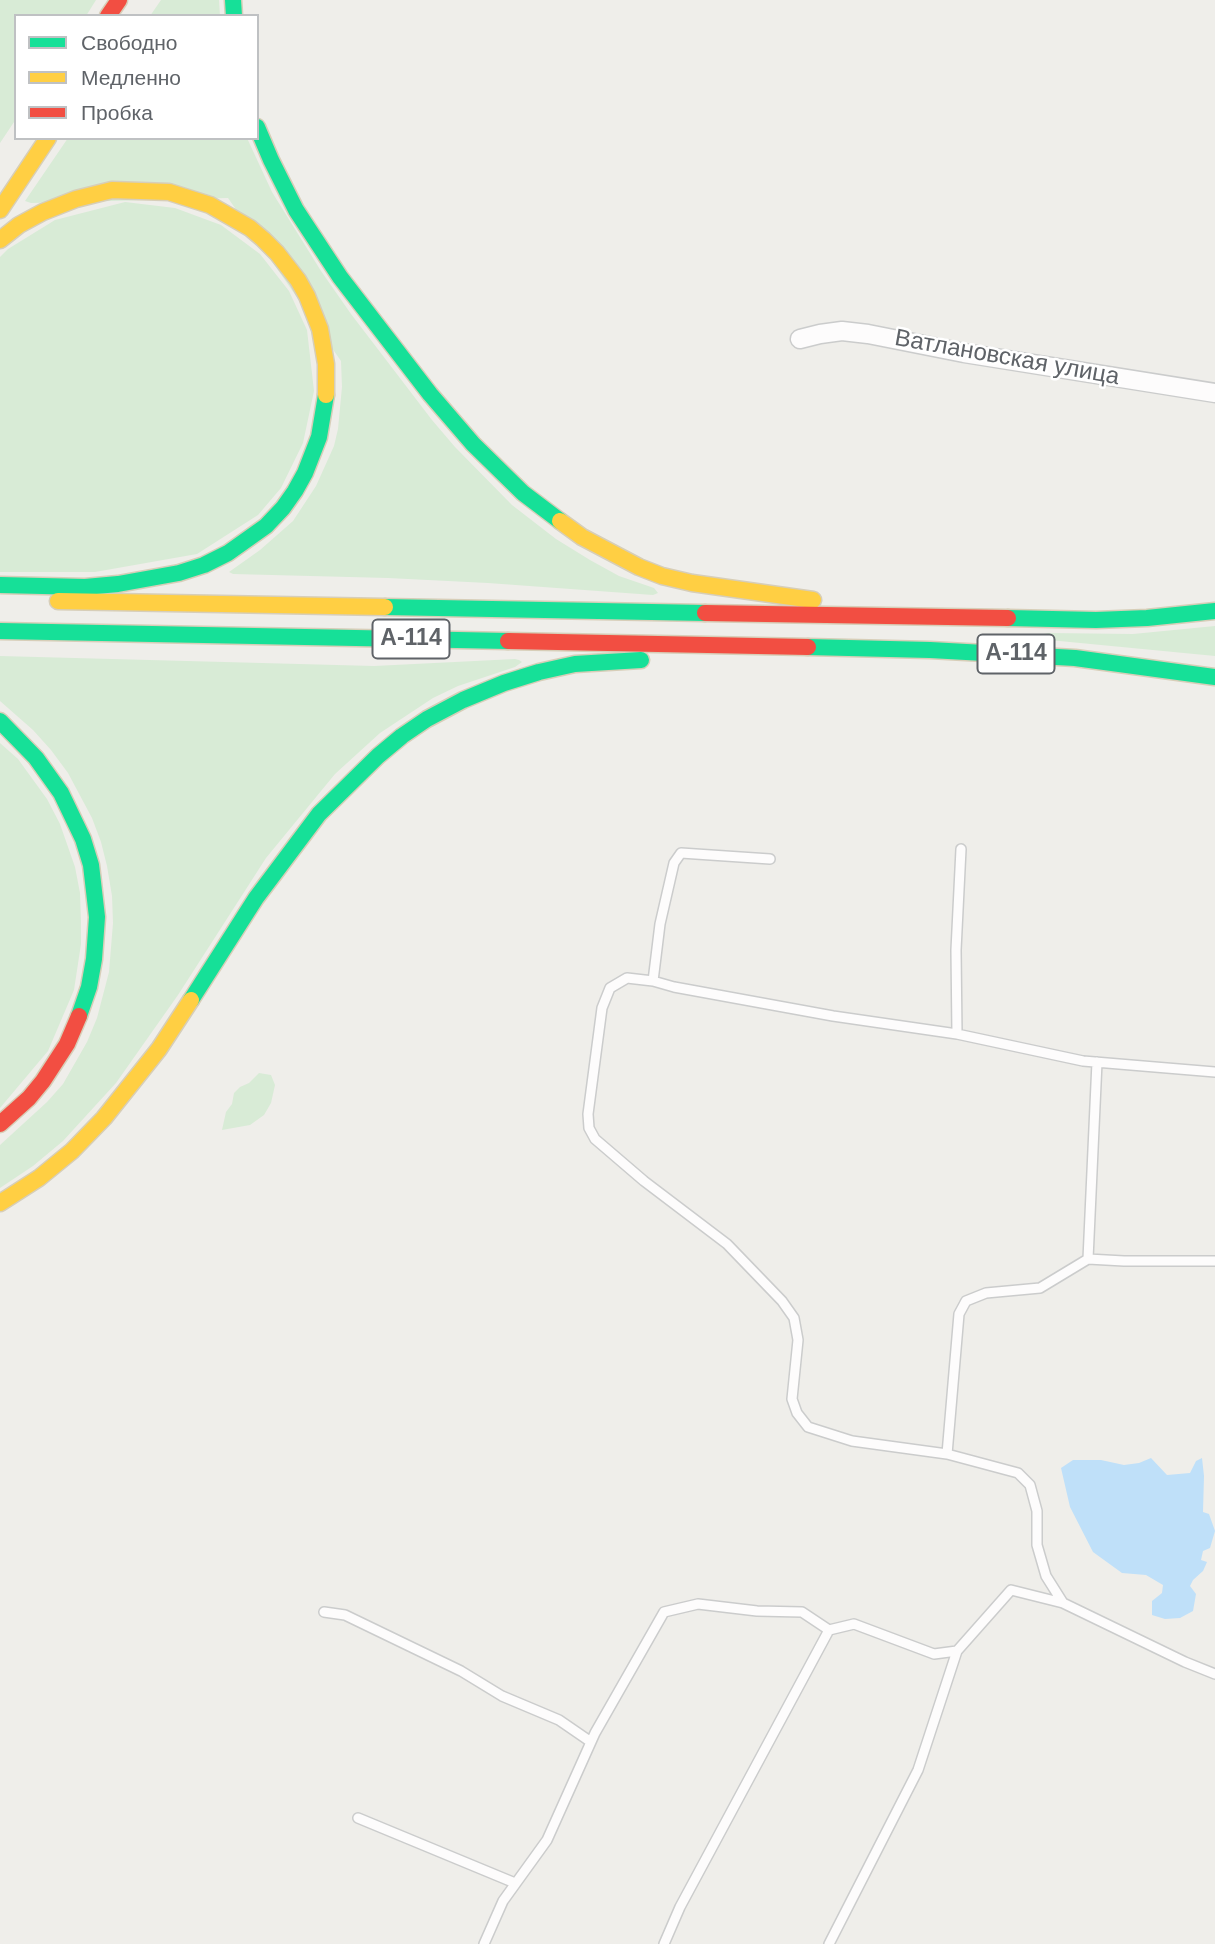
<!DOCTYPE html>
<html>
<head>
<meta charset="utf-8">
<style>
	body { margin:0 }
	#map { position:relative; width:1215px; height:1944px; overflow:hidden; background:#efeeea; font-family:Helvetica,sans-serif }
	canvas { display:block }
	.legend { position:absolute; left:14px; top:14px; width:245px; height:126px; box-sizing:border-box; background:#fff; border:2px solid #bfc1c3; margin:0; padding:9px 12px; list-style:none; font-size:21px; color:#5f6368 }
	.legend li { display:flex; align-items:center; gap:14px; height:35px }
	.legend b { width:35px; border:2px solid #bfc1c3 }
</style>
</head>
<body>
<div id="map">
<canvas width="1215" height="1944"></canvas>
<ul class="legend">
<li><b style="height:9px;background:#16e098"></b>Свободно</li>
<li><b style="height:9px;background:#ffcf43"></b>Медленно</li>
<li><b style="height:9px;background:#f24e42"></b>Пробка</li>
</ul>
</div>
<script>
const g = document.querySelector('canvas').getContext('2d');
g.lineJoin = 'round';
function paint(path, color) { g.fillStyle = color; g.fill(path, 'evenodd'); }
const toPath = rows => new Path2D(rows.map(r => 'M' + r).join(''));
function stroke(path, color, width, dash) { g.strokeStyle = color; g.lineWidth = width; g.lineCap = dash ? 'butt' : 'round'; g.setLineDash(dash || []); g.stroke(path); }
function write(font, color, halo, rows, align = 'center') {
  g.font = font + ' Helvetica,sans-serif'; g.lineWidth = 5; g.setLineDash([]); g.textBaseline = 'middle'; g.strokeStyle = halo; g.fillStyle = color; for (const [text, x, y, turn = 0] of rows) {
    g.save(); g.translate(x, y); g.rotate((+turn || 0) * Math.PI / 180); g.textAlign = isNaN(turn) ? turn : align; if (halo) g.strokeText(text, 0, 0); g.fillText(text, 0, 0); g.restore();
  }
}
paint(toPath([
	[0,0,96,0,86,16,16,16,16,119,0,143],
	[161,0,219,0,220,16,150,16],
	[68,138,247,138,272,192,321,271,351,314,432,420,455,447,512,505,556,539,590,560,619,576,654,588,658,593,653,595,488,583,388,578,233,574,229,572,260,550,293,521,316,486,334,446,338,429,342,387,341,361,228,198,31,203,25,201],
	[125,202,175,208,221,225,260,254,289,291,307,330,314,391,303,443,281,488,258,515,197,554,95,572,0,572,0,257,8,249,55,220],
	[1215,626,1215,656,1049,640,1040,635,1048,633,1133,634],
	[0,656,374,666,515,659,519,660,522,662,515,667,458,686,433,698,380,733,335,774,266,858,178,995,116,1083,63,1141,33,1166,0,1188,0,1145,47,1102,63,1084,87,1042,97,1018,109,972,113,923,112,896,107,866,101,842,92,818,68,773,51,750,33,730,0,701],
	[0,743,18,759,47,799,60,824,75,867,80,893,81,921,81,944,74,990,48,1051,0,1108],
	[259,1073,271,1075,275,1085,271,1103,264,1115,250,1125,222,1130,226,1112,232,1104,234,1093,240,1087,249,1083]
]), '#d8ebd6');
paint(toPath([
	[1151,1458,1167,1475,1190,1473,1196,1461,1202,1458,1204,1476,1203,1512,1209,1514,1215,1531,1210,1548,1203,1551,1201,1560,1207,1562,1203,1571,1193,1580,1190,1586,1196,1594,1193,1611,1180,1618,1165,1619,1152,1615,1152,1601,1162,1593,1163,1585,1146,1575,1122,1573,1093,1552,1070,1507,1061,1468,1073,1460,1101,1460,1124,1465,1139,1463]
]), '#bfe0f9');
const lane = toPath([
	[653,981,660,924,674,863,681,853,770,859],
	[957,1034,956,950,961,849],
	[1088,1259,1097,1062],
	[947,1454,959,1314,966,1301,986,1293,1040,1288,1088,1259,1124,1261,1215,1261],
	[1063,1603,1046,1576,1037,1545,1037,1511,1030,1485,1018,1473,947,1454,852,1441,808,1427,797,1413,792,1399,798,1340,794,1318,782,1301,727,1244,644,1181,595,1139,589,1128,588,1114,602,1008,610,988,627,978,653,981,674,987,833,1016,957,1034,1083,1061,1215,1072],
	[324,1612,345,1615,461,1671,502,1696,559,1720,591,1742],
	[358,1818,515,1883],
	[484,1944,503,1901,547,1840,595,1733,664,1612,698,1604,757,1611,802,1612,829,1630],
	[664,1944,680,1907,829,1630,854,1624,934,1654,957,1651,1011,1590,1063,1603,1185,1662,1215,1674],
	[829,1944,918,1770,957,1651]
]);
const street = toPath([
	[800,339,820,334,842,331,868,334,964,353,1215,393]
]);
const fast = toPath([
	[233,0,234,16],
	[257,127,271,160,296,210,340,277,430,394,473,444,523,493,560,521],
	[0,585,85,587,118,584,179,573,204,565,228,553,266,526,283,508,295,491,305,473,319,437,326,395],
	[385,607,705,613],
	[1008,618,1096,620,1147,618,1215,611],
	[0,631,508,641],
	[808,647,930,650,1075,658,1215,677],
	[0,721,36,758,61,793,83,839,91,865,97,917,94,959,89,987,79,1016],
	[191,1000,256,898,319,814,378,756,402,736,427,719,463,700,504,683,539,672,575,664,641,660]
]);
const slow = toPath([
	[0,210,48,138],
	[0,240,19,225,43,212,76,199,112,190,169,192,210,205,250,228,263,239,277,253,298,280,307,296,320,329,326,364,326,395],
	[560,521,582,537,639,567,662,576,692,583,813,600],
	[58,601,385,607],
	[0,1203,39,1178,72,1151,104,1118,159,1049,191,1000]
]);
const jam = toPath([
	[108,16,119,0],
	[705,613,1008,618],
	[508,641,808,647],
	[0,1124,29,1098,43,1081,67,1044,79,1016]
]);
stroke(lane, '#cbcccc', 12);
stroke(street, '#cbcccc', 21);
stroke(fast, '#d7ceb8', 19);
stroke(slow, '#d7ceb8', 19);
stroke(jam, '#d7ceb8', 19);
stroke(lane, '#fdfcfc', 9);
stroke(street, '#fdfcfc', 18);
stroke(fast, '#16e098', 16);
stroke(slow, '#ffcf43', 16);
stroke(jam, '#f24e42', 16);
for (const [x, y, w] of [
	[411,639,77],
	[1016,654,77]
]) { const box = new Path2D(); box.roundRect(x - w / 2, y - 19.5, w, 39, 5); g.fillStyle = '#fff'; g.fill(box); stroke(box, '#5f6368', 2); }
write('bold 23px', '#5f6368', null, [
	["А-114",411,639],
	["А-114",1016,654]
]);
write('24px', '#5f6368', '#fff', [
	["Ватлановская улица",1007,358,10]
]);
</script>
</body>
</html>
